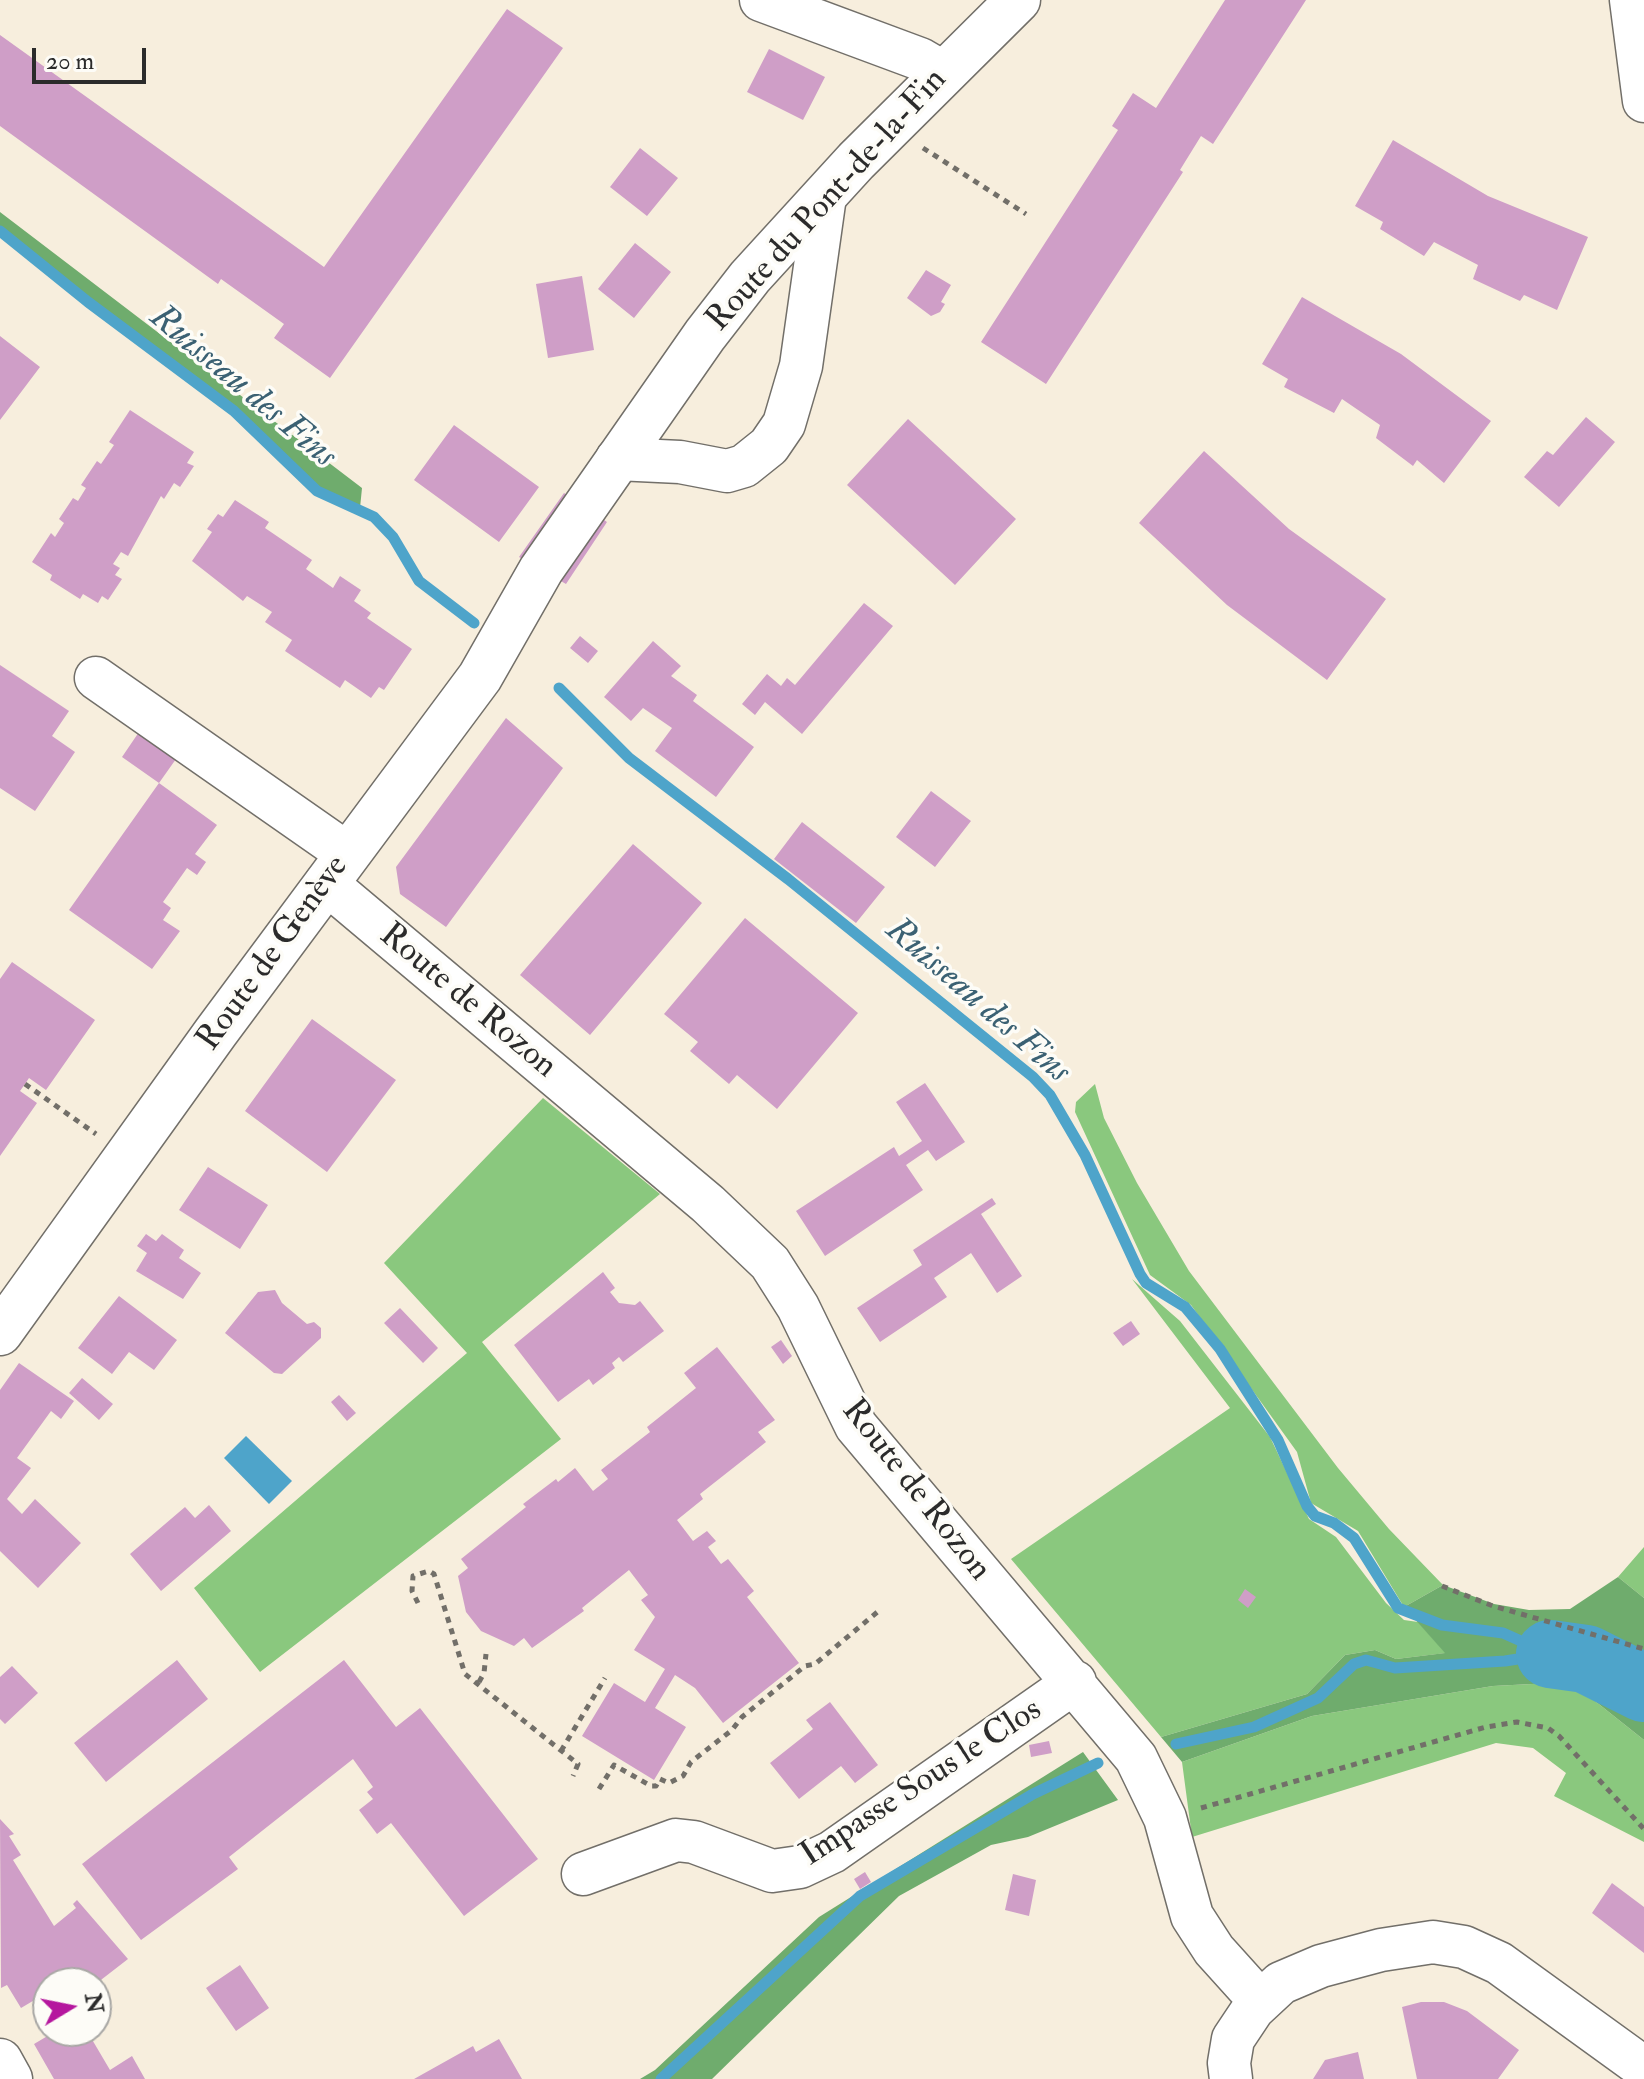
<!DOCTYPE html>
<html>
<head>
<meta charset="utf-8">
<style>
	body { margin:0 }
	#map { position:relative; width:1644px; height:2079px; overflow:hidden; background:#f7eedd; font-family:"IM FELL Double Pica",serif }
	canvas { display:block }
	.north { position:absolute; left:32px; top:1967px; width:80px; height:80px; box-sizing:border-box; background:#fdfcf7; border:2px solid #a9a8a5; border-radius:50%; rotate:80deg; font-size:22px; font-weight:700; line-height:32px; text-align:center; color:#2b2b2b }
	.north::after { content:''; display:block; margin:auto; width:28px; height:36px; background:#b5179e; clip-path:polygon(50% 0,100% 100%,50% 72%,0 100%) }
	.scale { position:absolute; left:32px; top:48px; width:114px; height:36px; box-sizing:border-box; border:4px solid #2b2b2b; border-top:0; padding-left:10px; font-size:24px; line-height:28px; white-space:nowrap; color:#2b2b2b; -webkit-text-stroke:6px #fdfcf7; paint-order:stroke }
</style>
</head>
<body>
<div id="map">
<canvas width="1644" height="2079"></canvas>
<div class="north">N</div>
<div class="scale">20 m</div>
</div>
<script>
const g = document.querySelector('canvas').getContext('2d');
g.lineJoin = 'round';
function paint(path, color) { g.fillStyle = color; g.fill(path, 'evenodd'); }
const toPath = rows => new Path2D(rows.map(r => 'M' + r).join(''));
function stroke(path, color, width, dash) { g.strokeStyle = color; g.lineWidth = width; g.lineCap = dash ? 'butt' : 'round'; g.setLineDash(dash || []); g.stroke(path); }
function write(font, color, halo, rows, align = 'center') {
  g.font = font + ' "IM FELL Double Pica",serif'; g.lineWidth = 7; g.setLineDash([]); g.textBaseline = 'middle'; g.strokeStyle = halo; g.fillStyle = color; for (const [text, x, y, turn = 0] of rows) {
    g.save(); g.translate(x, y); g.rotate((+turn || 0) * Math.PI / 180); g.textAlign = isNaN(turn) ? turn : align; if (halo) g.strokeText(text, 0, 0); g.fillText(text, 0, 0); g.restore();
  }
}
paint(toPath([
	[1095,1084,1104,1118,1137,1183,1189,1271,1338,1468,1389,1529,1443,1585,1404,1607,1358,1531,1311,1503,1297,1452,1191,1305,1150,1275,1075,1112,1076,1102],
	[543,1098,660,1194,482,1342,561,1439,260,1672,194,1588,467,1353,384,1263],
	[1132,1279,1180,1321,1270,1437,1309,1519,1336,1537,1386,1603,1404,1620,1418,1622,1446,1653,1396,1659,1375,1650,1345,1655,1307,1694,1161,1737,1011,1559,1230,1408],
	[1644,1547,1644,1598,1618,1577],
	[1571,1682,1644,1740,1644,1842,1554,1796,1566,1773,1533,1748,1496,1743,1192,1837,1182,1762,1312,1716,1493,1686]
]), '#8ac87e');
paint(toPath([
	[0,212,362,488,360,508,317,491,234,411,88,302,0,231],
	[1618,1577,1644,1598,1644,1740,1571,1682,1493,1686,1312,1716,1182,1762,1161,1737,1307,1694,1345,1655,1375,1650,1396,1659,1445,1653,1404,1607,1443,1585,1494,1604,1529,1610,1570,1609],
	[1083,1752,1118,1800,1028,1837,991,1845,899,1896,712,2079,640,2079,655,2070,819,1917]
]), '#6fac6d');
paint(toPath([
	[246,1436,292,1481,269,1504,224,1458]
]), '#4ea4ca');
stroke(toPath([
	[0,231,88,302,234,411,317,491,374,517,393,537,419,581,474,623],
	[559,688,629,758,788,879,1033,1077,1050,1095,1085,1155,1140,1274,1146,1283,1185,1307,1220,1349,1278,1440,1307,1506,1315,1516,1334,1523,1354,1538,1398,1608,1442,1625,1503,1633,1550,1654],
	[1176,1744,1254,1727,1318,1698,1354,1664,1366,1660,1395,1668,1505,1661,1550,1654],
	[661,2079,860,1896,1033,1794,1098,1763]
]), '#4ea4ca', 11);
stroke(toPath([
	[1550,1654,1586,1659,1644,1688]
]), '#4ea4ca', 68);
paint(toPath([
	[1225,0,1306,0,1213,144,1201,136,1180,170,1183,172,1046,384,981,342,1118,130,1112,126,1133,93,1156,108],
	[507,9,563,48,330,378,274,338,284,324,221,279,218,284,0,126,0,35,324,267],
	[769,49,825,77,803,120,747,92],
	[1393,140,1488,196,1588,237,1557,310,1524,295,1520,301,1473,279,1478,265,1434,242,1424,256,1380,229,1383,222,1355,206],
	[640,148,678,178,647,216,610,187],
	[635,243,671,272,634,318,598,289],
	[926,270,951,285,941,302,945,304,940,312,931,316,907,298],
	[582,276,594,350,548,358,536,284],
	[1302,297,1401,354,1491,421,1444,483,1417,460,1413,466,1376,438,1380,425,1342,399,1334,413,1284,387,1288,379,1262,364],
	[0,336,40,367,0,420],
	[130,410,194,452,187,463,194,466,180,487,174,483,164,499,161,496,128,556,121,552,113,564,120,568,115,575,122,579,108,600,102,596,98,603,83,594,80,599,50,580,52,575,32,562,51,533,55,537,64,523,59,519,73,498,78,501,86,488,81,485,97,461,101,464,114,445,109,442],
	[1586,417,1615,442,1559,507,1524,477,1547,451,1553,455],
	[908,419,1016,519,955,585,847,485],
	[454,425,539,487,499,542,414,480],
	[1204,451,1289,529,1386,599,1327,680,1227,605,1139,523],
	[564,493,607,522,566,584,519,557],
	[235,500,269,522,265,528,312,560,306,569,333,588,340,576,361,590,354,601,371,613,367,618,412,649,384,690,379,687,371,698,345,680,340,688,285,651,292,640,265,622,272,612,247,596,243,601,192,561,212,532,207,529,218,514,223,517],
	[864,603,893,626,802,734,765,702,755,715,742,704,767,674,781,686,787,678,795,685],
	[580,636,598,651,588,663,570,648],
	[653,641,681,666,671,676,697,695,693,701,754,747,716,797,655,751,672,728,643,708,631,721,604,697],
	[0,665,69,711,52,736,75,752,35,811,0,788],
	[506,718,563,768,446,927,400,894,396,867],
	[139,732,176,759,159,783,217,825,195,854,206,862,197,875,187,868,163,902,171,908,163,920,180,931,152,969,69,910,159,783,122,757],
	[931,791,971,821,935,867,896,837],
	[802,822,885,887,856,923,774,859],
	[633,844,702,903,590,1035,520,975],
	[745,918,858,1013,777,1109,737,1075,729,1084,690,1051,698,1042,664,1014],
	[12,962,95,1020,46,1090,29,1078,25,1084,20,1091,37,1103,0,1156,0,979],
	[312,1019,396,1080,327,1172,245,1111],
	[925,1083,965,1142,936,1161,928,1150,906,1165,923,1190,825,1256,796,1211,894,1147,899,1156,922,1141,896,1102],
	[208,1167,268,1205,240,1249,179,1210],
	[992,1198,996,1204,981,1214,1022,1276,997,1293,971,1253,934,1278,947,1297,880,1342,857,1308,922,1265,913,1250],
	[146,1234,156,1241,162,1234,184,1250,179,1258,201,1273,183,1299,136,1271,147,1253,137,1246],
	[603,1272,615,1288,610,1292,619,1303,635,1305,640,1301,664,1331,623,1362,619,1357,612,1363,615,1368,593,1385,589,1379,558,1402,514,1345],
	[275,1290,282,1303,307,1324,314,1322,321,1328,321,1338,282,1374,274,1373,225,1333,258,1292],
	[119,1296,177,1340,154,1370,129,1352,112,1374,78,1348],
	[400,1308,438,1348,423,1363,384,1323],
	[1131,1321,1140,1334,1123,1346,1113,1333],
	[781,1340,792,1356,783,1364,771,1347],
	[717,1347,775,1420,758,1432,766,1442,700,1494,703,1499,677,1520,693,1541,707,1531,716,1541,708,1547,721,1564,728,1559,754,1591,747,1597,799,1663,723,1723,695,1688,675,1675,655,1708,686,1727,654,1780,582,1736,614,1683,645,1702,665,1669,634,1650,655,1617,641,1600,648,1595,629,1570,582,1608,584,1611,532,1648,524,1638,514,1646,481,1631,466,1612,458,1576,468,1568,461,1559,526,1507,523,1504,556,1479,558,1482,575,1468,593,1491,608,1479,601,1470,650,1432,647,1427,696,1388,684,1373],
	[19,1363,74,1401,61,1419,51,1411,17,1458,31,1468,7,1499,22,1514,35,1499,81,1543,38,1588,0,1551,0,1390],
	[82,1378,113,1404,99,1420,69,1393],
	[339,1395,356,1413,347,1421,331,1402],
	[209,1505,231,1531,161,1591,130,1554,185,1507,195,1518],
	[1245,1589,1256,1597,1248,1608,1238,1600],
	[177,1660,208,1699,106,1782,74,1743],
	[344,1660,396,1727,420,1708,538,1859,464,1916,391,1823,377,1834,359,1810,373,1799,367,1792,373,1787,353,1759,229,1857,238,1869,141,1940,82,1864],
	[12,1666,38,1693,5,1724,0,1719,0,1677],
	[830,1702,878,1765,855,1783,841,1766,799,1799,770,1763,813,1729,806,1720],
	[1049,1741,1052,1753,1031,1757,1029,1745],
	[0,1819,14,1834,9,1836,21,1855,13,1860,54,1926,76,1908,73,1904,77,1900,128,1959,97,1983,73,1983,71,1979,48,1983,48,1992,21,2008,7,1985,1,1988],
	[865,1872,871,1882,860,1889,854,1879],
	[1013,1874,1036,1880,1029,1916,1005,1910],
	[1612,1883,1644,1907,1644,1953,1592,1913],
	[240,1965,269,2008,236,2031,206,1988],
	[1421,2002,1444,2002,1467,2011,1519,2050,1498,2079,1417,2079,1402,2007],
	[56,2031,87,2031,110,2070,132,2056,145,2079,54,2079,34,2044],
	[499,2039,522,2079,414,2079,473,2046,476,2052],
	[1358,2052,1364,2079,1313,2079,1325,2060]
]), '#cf9ec7');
const minor = toPath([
	[761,0,920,59,944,73],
	[1631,0,1644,101],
	[617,459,680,462,727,471,744,466,769,446,784,424,801,366,825,196],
	[96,678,348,854],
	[326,883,708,1204,770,1263,798,1307,856,1426,1136,1758,1165,1818,1192,1916,1214,1950,1260,2001],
	[583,1874,676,1840,694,1842,772,1871,800,1867,832,1852,1075,1682],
	[1231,2079,1229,2063,1233,2039,1253,2009,1281,1983,1321,1966,1381,1950,1433,1942,1464,1947,1499,1963,1644,2068]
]);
const major = toPath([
	[0,1333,216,1032,480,677,541,570,705,335,750,277,856,161,1018,0],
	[0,2061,10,2079]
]);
stroke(minor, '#726f69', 45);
stroke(major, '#726f69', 47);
stroke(toPath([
	[923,148,1026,214],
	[25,1084,96,1134],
	[1442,1586,1493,1606,1644,1649],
	[418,1603,412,1591,413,1576,429,1571,434,1574,465,1674,578,1764,573,1776],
	[479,1682,484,1673,486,1654],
	[561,1751,605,1678],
	[599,1789,614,1765,651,1786,656,1786,660,1779,669,1783,683,1776,691,1762,732,1730,742,1717,805,1666,815,1664,881,1609],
	[1201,1808,1486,1727,1517,1722,1548,1728,1559,1736,1644,1829]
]), '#726f69', 5, [6, 6]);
stroke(minor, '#fff', 42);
stroke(major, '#fff', 44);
write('34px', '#2b2b2b', '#fdfcf7', [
	["Route du Pont-de-la-Fin",828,201,-48],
	["Route de Genève",274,954,-54],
	["Route de Rozon",467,1002,40],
	["Route de Rozon",915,1491,52],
	["Impasse Sous le Clos",922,1784,-33]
]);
write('italic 36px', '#3b6173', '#fdfcf7', [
	["Ruisseau des Fins",242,388,40],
	["Ruisseau des Fins",977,1002,41]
]);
</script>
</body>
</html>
